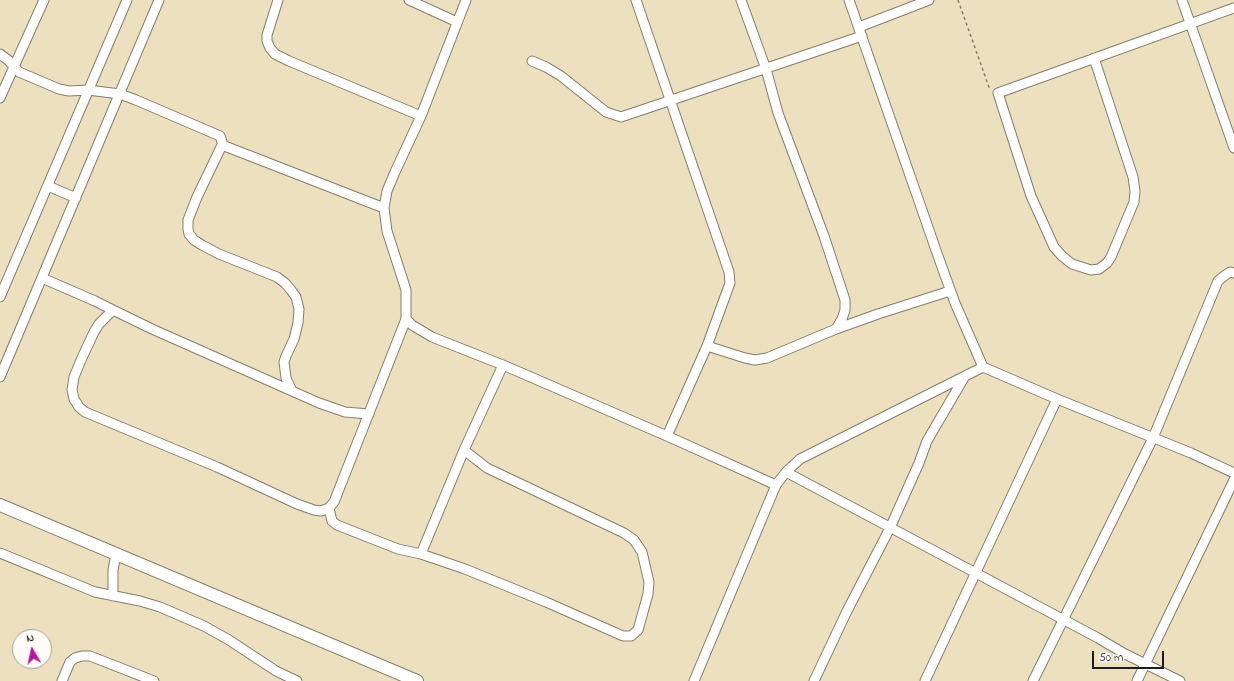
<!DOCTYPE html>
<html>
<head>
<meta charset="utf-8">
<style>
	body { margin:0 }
	#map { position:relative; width:1234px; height:681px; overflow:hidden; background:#ece0be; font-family:"Indie Flower",sans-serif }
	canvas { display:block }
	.north { position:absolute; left:12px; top:629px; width:40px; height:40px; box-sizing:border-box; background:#fdfcf7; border:1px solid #a3a29f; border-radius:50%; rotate:351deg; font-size:11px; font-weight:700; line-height:16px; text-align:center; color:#1c1c1c }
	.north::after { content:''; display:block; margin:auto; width:14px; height:18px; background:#b5179e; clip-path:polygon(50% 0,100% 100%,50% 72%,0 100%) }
	.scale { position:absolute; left:1092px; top:651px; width:72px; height:18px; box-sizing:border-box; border:2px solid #1c1c1c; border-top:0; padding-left:5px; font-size:12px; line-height:14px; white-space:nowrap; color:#1c1c1c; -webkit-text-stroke:3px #fdfcf7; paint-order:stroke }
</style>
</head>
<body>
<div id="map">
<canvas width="1234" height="681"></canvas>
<div class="north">N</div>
<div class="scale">50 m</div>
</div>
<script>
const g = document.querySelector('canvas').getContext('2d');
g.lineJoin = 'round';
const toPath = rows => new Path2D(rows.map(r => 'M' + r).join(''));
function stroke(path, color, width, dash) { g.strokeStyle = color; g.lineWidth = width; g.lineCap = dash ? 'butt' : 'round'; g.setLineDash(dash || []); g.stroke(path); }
const minor = toPath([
	[278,0,267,35,267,41,270,48,275,54,289,61,421,116],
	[409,0,457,22],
	[466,0,421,116,395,172,387,191,384,208,387,231,406,290,406,319,412,325,432,337,503,365,667,436,776,485],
	[636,0,729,272,730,283,707,346,667,436],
	[741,0,766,69,778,113,824,236,845,300,845,310,842,319,836,329,878,314,950,291],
	[1182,0,1234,148],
	[859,27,929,0],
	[0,54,8,60,19,72,59,89,69,91,88,90,120,94,136,100,220,136,222,142,222,145,197,197,188,220,188,229,189,234,194,240,202,245,219,254,277,277,285,283,291,290,296,297,299,309,298,323,294,339,286,356,284,362,286,378,292,391],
	[1094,58,1133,177,1135,191,1134,202,1111,257,1107,263,1099,269,1091,270,1072,264,1062,256,1054,247,1031,196,998,93,1234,8],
	[532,61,546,67,561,76,606,112,621,117,862,36],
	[0,98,44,0],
	[222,145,384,208],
	[48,186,76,198],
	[42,278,95,301,113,310,99,324,94,332,81,360,74,377,72,390,74,399,79,407,85,412,217,467,297,504,314,510,321,511,329,508,334,502,406,319],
	[0,297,127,0],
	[113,310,152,329,319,403,345,412,369,414],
	[707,346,745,358,755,360,767,358,836,329],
	[983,367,1057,399,1191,453,1234,473],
	[0,377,159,0],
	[786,472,1098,638,1125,654,1180,681],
	[329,508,332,521,337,525,398,549,421,554,464,450,503,365],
	[0,553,95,592,140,601,160,607,204,626,229,640,276,671,297,681],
	[421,554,465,569,546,602,623,636,631,636,638,630,648,594,649,582,642,552,634,540,624,533,487,468,464,450],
	[113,596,113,570,116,554],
	[62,681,70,662,75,658,82,656,90,656,154,681],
	[694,681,776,485,786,472,800,459,983,367,955,303,938,256,849,0],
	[814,681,847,611,890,528,919,463,927,441,965,376],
	[925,681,1057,399],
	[1033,681,1153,438,1218,281,1224,276,1230,272,1234,273],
	[1137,681,1234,480]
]);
const tertiary = toPath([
	[0,505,417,681]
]);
stroke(minor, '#847e6d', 11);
stroke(tertiary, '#847e6d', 14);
stroke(toPath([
	[958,0,990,90]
]), '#847e6d', 1.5, [3, 3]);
stroke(minor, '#fff', 9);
stroke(tertiary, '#fff', 12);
</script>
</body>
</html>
